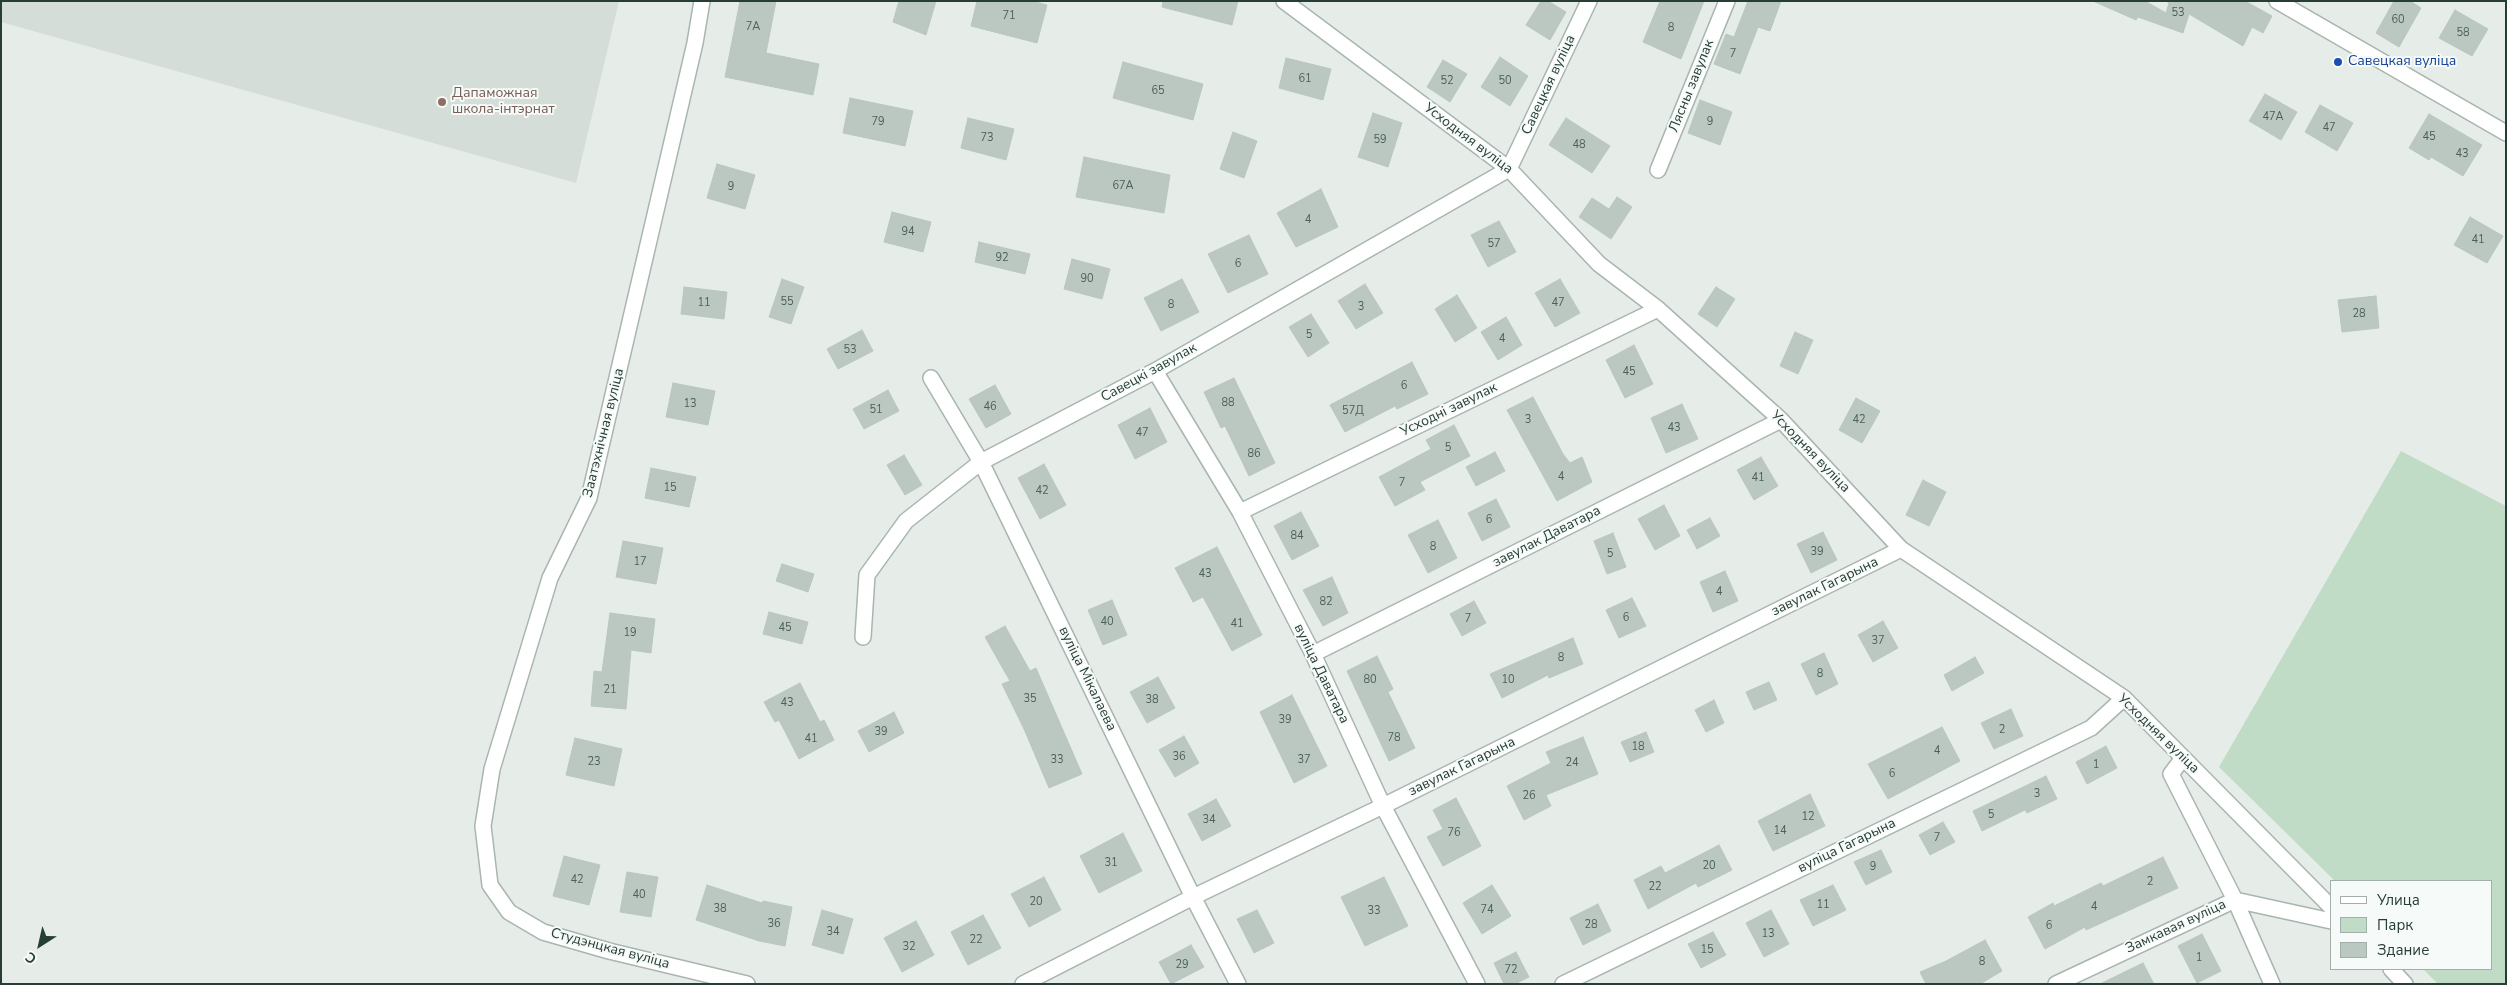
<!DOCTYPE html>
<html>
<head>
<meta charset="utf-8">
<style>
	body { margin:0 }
	#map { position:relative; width:2507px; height:985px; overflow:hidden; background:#e6ede9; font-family:"Nunito Sans",sans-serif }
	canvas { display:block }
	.frame { position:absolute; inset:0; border:2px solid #263e35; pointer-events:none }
	.legend { position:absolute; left:2330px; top:880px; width:162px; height:90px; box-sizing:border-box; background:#f6faf8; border:1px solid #a3afaa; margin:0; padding:6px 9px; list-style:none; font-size:15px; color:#263e35 }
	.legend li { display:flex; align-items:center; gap:10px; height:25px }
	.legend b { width:25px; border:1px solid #a3afaa }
	.north { position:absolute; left:15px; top:920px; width:50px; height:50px; -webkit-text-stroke:4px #f6faf8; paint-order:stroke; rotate:215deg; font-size:14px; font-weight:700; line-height:20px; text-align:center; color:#263e35 }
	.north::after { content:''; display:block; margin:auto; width:18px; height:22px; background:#263e35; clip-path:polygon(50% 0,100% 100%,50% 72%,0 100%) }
</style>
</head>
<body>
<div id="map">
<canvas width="2507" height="985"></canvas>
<div class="frame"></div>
<ul class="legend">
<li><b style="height:6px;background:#fff"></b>Улица</li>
<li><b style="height:14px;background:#c1dcc6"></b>Парк</li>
<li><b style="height:14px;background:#bbc8c2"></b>Здание</li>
</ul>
<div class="north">С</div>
</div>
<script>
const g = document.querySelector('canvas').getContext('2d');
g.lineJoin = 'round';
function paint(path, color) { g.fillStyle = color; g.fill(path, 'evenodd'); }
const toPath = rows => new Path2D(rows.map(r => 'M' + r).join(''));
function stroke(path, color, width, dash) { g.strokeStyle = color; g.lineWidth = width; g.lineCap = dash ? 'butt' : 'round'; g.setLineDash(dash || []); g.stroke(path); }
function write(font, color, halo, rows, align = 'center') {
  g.font = font + ' "Nunito Sans",sans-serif'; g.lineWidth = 4; g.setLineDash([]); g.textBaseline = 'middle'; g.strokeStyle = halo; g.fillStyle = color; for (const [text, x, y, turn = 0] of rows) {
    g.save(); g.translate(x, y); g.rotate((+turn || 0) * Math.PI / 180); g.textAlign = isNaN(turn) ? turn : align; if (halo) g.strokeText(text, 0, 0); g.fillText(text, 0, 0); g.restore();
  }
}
paint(toPath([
	[1,1,619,1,576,183,1,22]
]), '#d4ddd8');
paint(toPath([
	[2401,451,2506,506,2506,984,2438,984,2423,969,2491,969,2491,881,2335,881,2219,767]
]), '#c1dcc6');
const building = toPath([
	[740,1,776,1,766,53,819,64,813,95,725,77,740,1],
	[899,1,936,1,926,35,893,22,899,1],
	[977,1,1032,1,1047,5,1037,43,971,26,977,1],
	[1163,1,1238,1,1232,25,1162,7,1163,1],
	[1541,1,1548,1,1566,12,1550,40,1526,25,1541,1],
	[1660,1,1704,1,1681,59,1643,42,1660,1],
	[1748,1,1781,1,1770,31,1758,27,1740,74,1714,64,1726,34,1734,37,1748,1],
	[2093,1,2145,1,2166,13,2169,3,2166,1,2245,1,2272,16,2263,33,2252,27,2243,46,2189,14,2183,33,2138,17,2136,20,2093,1],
	[2394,1,2410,1,2421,8,2399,47,2376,33,2394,1],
	[2455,10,2488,29,2472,56,2439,38,2455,10],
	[1500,57,1528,76,1510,106,1481,87,1500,57],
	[1286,58,1331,69,1323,100,1279,88,1286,58],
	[1443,60,1467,74,1450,102,1427,87,1443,60],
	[1123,62,1203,84,1193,120,1113,98,1123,62],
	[2265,94,2297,112,2281,140,2249,121,2265,94],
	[850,98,913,111,905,146,843,133,850,98],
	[1700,100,1732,112,1720,145,1688,133,1700,100],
	[2320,105,2353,123,2337,151,2305,132,2320,105],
	[1373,113,1402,123,1388,167,1358,157,1373,113],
	[2429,114,2482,145,2463,176,2431,157,2429,160,2409,148,2429,114],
	[968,118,1014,129,1006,160,961,148,968,118],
	[1566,118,1610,146,1592,173,1549,145,1566,118],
	[1233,132,1257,141,1244,178,1220,169,1233,132],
	[1084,157,1170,175,1164,213,1076,197,1084,157],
	[717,164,755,175,745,209,707,198,717,164],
	[1321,189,1338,227,1296,247,1277,213,1321,189],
	[1617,197,1632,207,1611,239,1579,217,1592,198,1609,209,1617,197],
	[892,212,931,222,923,252,884,242,892,212],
	[2470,217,2503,236,2487,263,2454,245,2470,217],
	[1499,221,1516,252,1488,267,1471,235,1499,221],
	[1249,235,1268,274,1228,293,1208,254,1249,235],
	[979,242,1030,254,1025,274,975,262,979,242],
	[1072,259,1110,269,1102,299,1064,289,1072,259],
	[782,279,804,287,791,324,769,317,782,279],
	[1182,279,1199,312,1161,331,1144,298,1182,279],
	[1560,279,1580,313,1555,327,1535,293,1560,279],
	[1365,284,1383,313,1356,329,1338,301,1365,284],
	[684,287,727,292,724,319,681,314,684,287],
	[1716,287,1735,299,1717,327,1698,314,1716,287],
	[1457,295,1477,328,1455,342,1435,309,1457,295],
	[2376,296,2379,328,2342,332,2338,300,2376,296],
	[1311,314,1329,343,1308,357,1289,327,1311,314],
	[1506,317,1522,345,1498,360,1481,332,1506,317],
	[862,330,873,351,838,369,827,349,862,330],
	[1795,332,1813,340,1798,374,1780,366,1795,332],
	[1634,345,1653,384,1625,398,1606,360,1634,345],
	[1412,362,1428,394,1397,409,1395,406,1345,432,1330,405,1412,362],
	[1234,378,1275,463,1249,476,1225,426,1221,428,1204,392,1234,378],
	[673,383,715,391,708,425,666,417,673,383],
	[995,385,1011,414,986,428,969,399,995,385],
	[888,390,899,411,864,429,853,409,888,390],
	[1533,397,1563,454,1570,463,1582,457,1592,482,1557,501,1507,410,1533,397],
	[1856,398,1880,411,1862,443,1839,430,1856,398],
	[1682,404,1698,439,1666,453,1651,418,1682,404],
	[1150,408,1167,442,1135,459,1118,425,1150,408],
	[1454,425,1470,456,1420,482,1425,490,1395,506,1379,477,1431,449,1426,440,1454,425],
	[1495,452,1505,471,1476,486,1466,467,1495,452],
	[904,455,922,485,905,495,887,465,904,455],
	[1761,457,1778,486,1754,500,1737,470,1761,457],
	[1044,464,1066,505,1040,519,1018,478,1044,464],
	[651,468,696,477,689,507,645,498,651,468],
	[1923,480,1946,492,1929,526,1906,515,1923,480],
	[1496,499,1510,527,1482,541,1468,513,1496,499],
	[1664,505,1680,536,1655,550,1638,519,1664,505],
	[1301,512,1319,546,1292,560,1274,526,1301,512],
	[1710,518,1720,536,1697,549,1687,530,1710,518],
	[1438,520,1457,558,1428,573,1408,535,1438,520],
	[1823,532,1837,560,1811,573,1797,544,1823,532],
	[1613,533,1626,567,1607,574,1594,541,1613,533],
	[623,541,663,548,656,584,616,577,623,541],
	[1217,547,1262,635,1232,651,1203,597,1193,602,1175,568,1217,547],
	[782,564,814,574,808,592,776,581,782,564],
	[1725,571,1738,601,1713,612,1700,582,1725,571],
	[1332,577,1348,613,1323,626,1303,590,1332,577],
	[1632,598,1646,626,1619,638,1606,610,1632,598],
	[1112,600,1127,635,1103,645,1088,610,1112,600],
	[1474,601,1486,623,1462,636,1450,614,1474,601],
	[769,612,808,622,802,644,763,634,769,612],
	[610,613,655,619,651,653,631,650,626,709,591,706,594,671,602,672,610,613],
	[1883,621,1898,648,1873,662,1858,635,1883,621],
	[1005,626,1030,671,1036,668,1082,774,1049,788,1024,729,1002,684,1010,681,985,637,1005,626],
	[1573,638,1583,664,1549,678,1548,675,1502,698,1490,674,1573,638],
	[1824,653,1838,684,1816,695,1801,664,1824,653],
	[1377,656,1393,689,1388,692,1415,748,1389,761,1347,671,1377,656],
	[1975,657,1984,673,1952,691,1944,675,1975,657],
	[1158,677,1175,708,1147,723,1130,692,1158,677],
	[1769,682,1777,700,1754,710,1746,692,1769,682],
	[800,683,820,722,824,720,834,740,799,759,779,720,775,722,764,702,800,683],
	[1292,695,1327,766,1294,783,1260,712,1292,695],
	[1714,700,1724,723,1706,732,1695,710,1714,700],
	[2011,709,2023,736,1994,749,1981,723,2011,709],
	[894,712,904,733,869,752,858,731,894,712],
	[1942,727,1960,761,1888,799,1868,764,1942,727],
	[1646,732,1654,752,1630,762,1621,742,1646,732],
	[1184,736,1199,763,1175,777,1159,750,1184,736],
	[1583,737,1598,774,1546,795,1551,806,1524,820,1507,786,1551,763,1546,752,1583,737],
	[575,738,622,749,614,786,566,775,575,738],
	[2106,746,2117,768,2087,784,2076,762,2106,746],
	[2046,776,2057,799,2027,813,2025,810,1982,831,1973,811,2046,776],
	[1810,794,1825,826,1773,851,1758,821,1810,794],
	[1456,798,1481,846,1443,866,1427,837,1443,829,1433,810,1456,798],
	[1216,799,1231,826,1202,841,1188,814,1216,799],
	[1943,822,1955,842,1930,855,1919,835,1943,822],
	[1123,833,1142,871,1099,893,1080,856,1123,833],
	[1719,845,1732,870,1698,887,1696,883,1648,909,1634,880,1661,866,1665,873,1719,845],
	[1881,850,1892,872,1866,885,1854,862,1881,850],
	[564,856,600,865,589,905,553,896,564,856],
	[2163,857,2178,888,2086,930,2085,927,2045,949,2028,917,2053,903,2054,906,2101,883,2103,886,2163,857],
	[627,872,658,877,651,917,620,912,627,872],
	[1044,877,1061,910,1029,927,1011,894,1044,877],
	[1384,877,1408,926,1365,946,1341,897,1384,877],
	[707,885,762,903,763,901,792,907,785,946,759,941,696,920,707,885],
	[1492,885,1511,916,1482,934,1463,903,1492,885],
	[1833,885,1846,910,1813,926,1800,900,1833,885],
	[1598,904,1611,931,1583,945,1570,918,1598,904],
	[822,910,853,919,843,954,812,945,822,910],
	[1257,910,1274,943,1254,953,1237,919,1257,910],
	[1771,910,1789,944,1764,957,1746,923,1771,910],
	[983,915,1001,948,968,965,951,932,983,915],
	[916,921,934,955,902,972,884,938,916,921],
	[1713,932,1726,955,1701,968,1688,944,1713,932],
	[2202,934,2221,971,2197,983,2178,946,2202,934],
	[1985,940,2002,971,1980,984,1926,984,1920,972,1946,961,1985,940],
	[1191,945,1204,967,1171,984,1159,962,1191,945],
	[1516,952,1529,977,1515,984,1504,984,1494,963,1516,952],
	[2143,963,2154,984,2100,984,2143,963]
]);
paint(building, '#bbc8c2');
stroke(building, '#b9c7c0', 1);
const minor = toPath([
	[702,1,695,43,589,498,550,578,492,769,483,826,490,885,509,912,543,932,609,951,747,984],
	[1284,1,1509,169,1599,264,1658,309,1781,420,1901,549,2124,698,2331,907],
	[1658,170,1727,1],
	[1155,371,1240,512,1313,654,1383,806,1477,984],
	[931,378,981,462,1193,897,1238,984],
	[1240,512,1658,309],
	[863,637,867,575,906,521,981,462,1155,371,1509,169,1589,1],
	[1313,654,1781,420],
	[2183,758,2171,774,2235,900,2272,984],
	[2391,969,2405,984],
	[1023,984,1193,897,1383,806,1901,549],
	[1563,984,2091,728,2124,698],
	[2056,984,2235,900,2331,921]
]);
const tertiary = toPath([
	[2277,1,2506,133]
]);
stroke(minor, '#a9b5af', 18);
stroke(tertiary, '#a9b5af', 18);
stroke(minor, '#fff', 15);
stroke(tertiary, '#fff', 15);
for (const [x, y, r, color] of [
	[2338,62,5,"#1a4fb4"],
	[442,102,5,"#8d6e63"]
]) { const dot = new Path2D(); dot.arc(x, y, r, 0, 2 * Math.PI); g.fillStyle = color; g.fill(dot); stroke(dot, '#f6faf8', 2); }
write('11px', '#4b6058', null, [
	["53",2178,13],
	["71",1009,16],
	["60",2398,20],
	["7А",753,27],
	["8",1671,28],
	["58",2463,33],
	["7",1733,54],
	["61",1305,79],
	["52",1447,81],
	["50",1505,81],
	["65",1158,91],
	["47А",2273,117],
	["79",878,122],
	["9",1710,122],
	["47",2329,128],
	["45",2429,137],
	["73",987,138],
	["59",1380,140],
	["48",1579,145],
	["43",2462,154],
	["67А",1123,186],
	["9",731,187],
	["4",1308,220],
	["94",908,232],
	["41",2478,240],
	["57",1494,244],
	["92",1002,258],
	["6",1238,264],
	["90",1087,279],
	["55",787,302],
	["11",704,303],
	["47",1558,303],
	["8",1171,305],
	["3",1361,307],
	["28",2359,314],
	["5",1309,335],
	["4",1502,339],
	["53",850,350],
	["45",1629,372],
	["6",1404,386],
	["88",1228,403],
	["13",690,404],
	["46",990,407],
	["51",876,410],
	["57Д",1353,411],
	["3",1528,420],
	["42",1859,420],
	["43",1674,428],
	["47",1142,433],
	["5",1448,448],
	["86",1254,454],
	["4",1561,477],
	["41",1758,478],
	["7",1402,483],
	["15",670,488],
	["42",1042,491],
	["6",1489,520],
	["84",1297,536],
	["8",1433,547],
	["39",1817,552],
	["5",1610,554],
	["17",640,562],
	["43",1205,574],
	["4",1719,592],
	["82",1326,602],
	["6",1626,618],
	["7",1468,619],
	["40",1107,622],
	["41",1237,624],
	["45",785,628],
	["19",630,633],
	["37",1878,641],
	["8",1561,658],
	["8",1820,674],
	["80",1370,680],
	["10",1508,680],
	["21",610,690],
	["35",1030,699],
	["38",1152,700],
	["43",787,703],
	["39",1285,720],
	["2",2002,730],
	["39",881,732],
	["78",1394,738],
	["41",811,739],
	["18",1638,747],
	["4",1937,751],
	["36",1179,757],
	["33",1057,760],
	["37",1304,760],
	["23",594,762],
	["24",1572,763],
	["1",2096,765],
	["6",1892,774],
	["3",2037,794],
	["26",1529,796],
	["5",1991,815],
	["12",1808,817],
	["34",1209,820],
	["14",1780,831],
	["76",1454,833],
	["7",1937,838],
	["31",1111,863],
	["20",1709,866],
	["9",1873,867],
	["42",577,880],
	["2",2150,882],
	["22",1655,887],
	["40",639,895],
	["20",1036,902],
	["11",1823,905],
	["4",2094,907],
	["38",720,909],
	["74",1487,910],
	["33",1374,911],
	["36",774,924],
	["28",1591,925],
	["6",2049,926],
	["34",833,932],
	["13",1768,934],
	["22",976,940],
	["32",909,947],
	["15",1707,950],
	["1",2199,958],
	["8",1982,962],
	["29",1182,965],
	["72",1511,970]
]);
write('14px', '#164399', '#f6faf8', [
	["Савецкая вуліца",2348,62]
], 'left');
write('14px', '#263e35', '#f6faf8', [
	["Савецкая вуліца",1549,85,-65],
	["Лясны завулак",1692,86,-68],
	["Усходняя вуліца",1468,139,37],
	["Савецкі завулак",1149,373,-29],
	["Усходні завулак",1449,410,-26],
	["Заатэхнічная вуліца",604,433,-76],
	["Усходняя вуліца",1810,452,46],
	["завулак Даватара",1547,537,-27],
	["завулак Гагарына",1825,587,-26],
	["вуліца Даватара",1321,674,64],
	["вуліца Мікалаева",1087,679,64],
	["Усходняя вуліца",2158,734,44],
	["завулак Гагарына",1462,767,-26],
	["вуліца Гагарына",1847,846,-26],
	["Замкавая вуліца",2176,927,-25],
	["Студэнцкая вуліца",610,949,15]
]);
write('14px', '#785e54', '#f6faf8', [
	["Дапаможная",452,94],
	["школа-інтэрнат",452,110]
], 'left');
</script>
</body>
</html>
